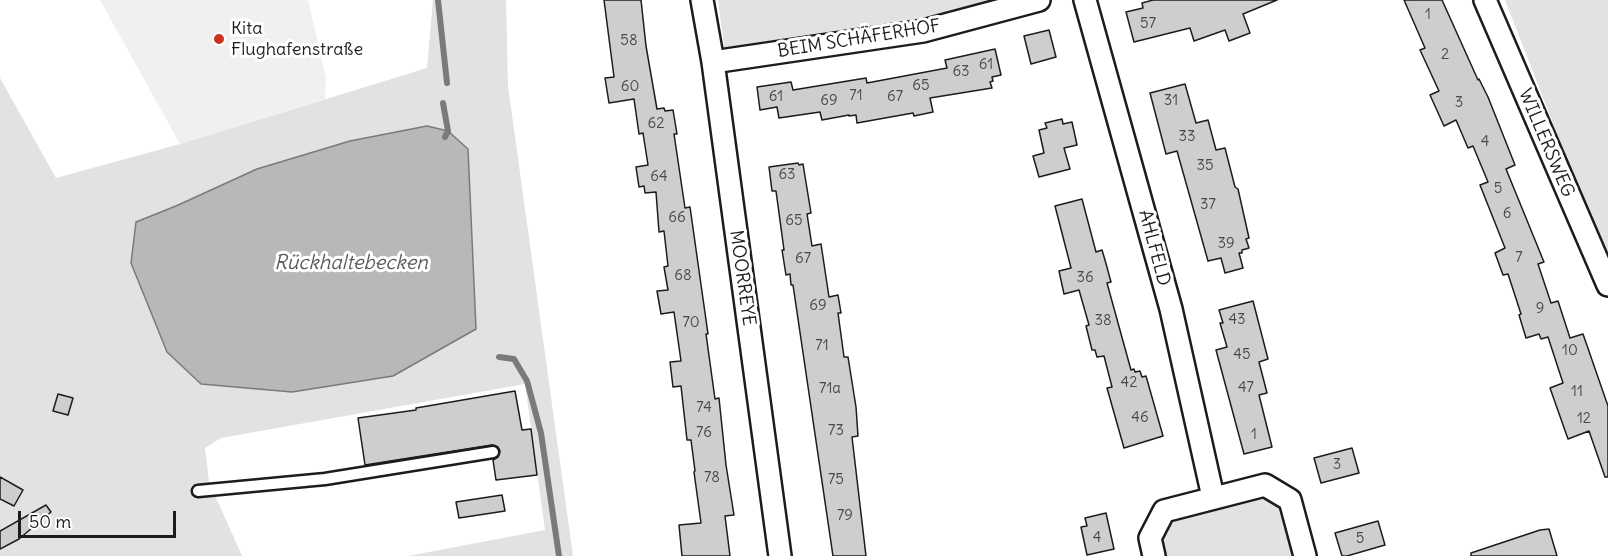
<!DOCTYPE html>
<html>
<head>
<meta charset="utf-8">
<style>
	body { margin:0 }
	#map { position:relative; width:1608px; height:556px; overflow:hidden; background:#fff; font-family:Delius,sans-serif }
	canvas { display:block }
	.scale { position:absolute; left:18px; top:511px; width:158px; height:27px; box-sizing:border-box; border:3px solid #1c1c1c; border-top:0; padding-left:8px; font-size:18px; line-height:21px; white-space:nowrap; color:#1c1c1c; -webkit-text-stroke:4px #fff; paint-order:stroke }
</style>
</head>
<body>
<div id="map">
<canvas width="1608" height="556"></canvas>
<div class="scale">50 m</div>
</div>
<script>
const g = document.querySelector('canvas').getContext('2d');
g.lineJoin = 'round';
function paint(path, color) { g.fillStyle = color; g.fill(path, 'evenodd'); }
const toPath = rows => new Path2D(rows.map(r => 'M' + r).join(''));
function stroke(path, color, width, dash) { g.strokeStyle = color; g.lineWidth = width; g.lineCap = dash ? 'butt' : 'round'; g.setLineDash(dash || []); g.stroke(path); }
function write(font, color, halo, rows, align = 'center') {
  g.font = font + ' Delius,sans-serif'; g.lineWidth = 6; g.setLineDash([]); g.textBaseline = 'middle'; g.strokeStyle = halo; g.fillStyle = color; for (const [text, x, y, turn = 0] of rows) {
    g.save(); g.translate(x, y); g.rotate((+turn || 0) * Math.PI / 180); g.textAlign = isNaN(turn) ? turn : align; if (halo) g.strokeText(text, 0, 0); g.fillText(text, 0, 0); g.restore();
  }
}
paint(toPath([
	[100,0,308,0,326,78,325,99,180,144]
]), '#f0f0f0');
paint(toPath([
	[433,0,506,0,508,86,573,556,408,556,545,530,525,384,221,438,205,448,209,482,242,556,0,556,0,78,56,178,180,144,427,68],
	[427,127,476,329,393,376,292,392,201,384,136,222,176,206,257,169,350,141],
	[718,0,1008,0,902,26,725,53],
	[1505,0,1608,0,1608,265],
	[1271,493,1282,500,1296,556,1163,556,1157,532,1164,521]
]), '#e2e2e2');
const water = toPath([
	[427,126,448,131,468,149,476,329,393,376,292,392,201,384,167,352,131,263,136,222,176,206,257,169,350,141,427,126]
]);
paint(water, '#b8b8b8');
stroke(water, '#7a7a7a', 1.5);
stroke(toPath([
	[438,0,447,83],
	[443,103,448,131,445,137],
	[499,357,514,359,527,381,541,433,559,556]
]), '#7a7a7a', 6);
const building = toPath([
	[604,0,641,0,646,46,657,109,664,108,665,111,673,110,677,134,674,134,685,208,690,207,708,334,706,334,715,399,719,398,726,465,734,515,725,516,730,556,682,556,679,525,701,523,694,472,695,471,691,440,687,440,681,386,673,387,670,362,681,361,674,312,661,314,657,291,668,290,664,267,668,266,664,231,659,232,656,192,645,193,644,186,639,187,636,167,648,165,643,133,639,134,634,99,609,103,605,78,614,77,604,0],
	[1153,0,1277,0,1243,14,1250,33,1229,41,1225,30,1194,41,1190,28,1134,42,1126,12,1143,8,1142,3,1153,0],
	[1404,0,1442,0,1478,80,1479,79,1488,97,1515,165,1506,169,1544,262,1538,264,1551,303,1558,301,1570,338,1583,334,1608,406,1608,477,1605,477,1589,431,1568,439,1550,388,1563,383,1548,337,1541,339,1539,334,1526,338,1519,315,1521,314,1508,274,1503,275,1495,253,1505,248,1480,185,1488,182,1473,146,1468,148,1456,120,1444,126,1430,95,1439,91,1420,50,1425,48,1404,0],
	[1049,30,1056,57,1031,64,1024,36,1049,30],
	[995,49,1001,75,992,77,993,81,990,82,992,88,930,98,933,112,914,116,913,113,857,123,856,115,849,116,849,115,822,120,820,112,779,118,777,107,760,110,757,87,791,82,793,90,866,78,867,83,947,68,945,60,995,49],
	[1185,84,1196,123,1208,120,1216,150,1225,148,1235,187,1238,189,1249,238,1246,239,1249,248,1242,250,1242,253,1239,253,1243,268,1225,273,1221,258,1208,261,1177,151,1166,154,1150,93,1185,84],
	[1062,119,1063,124,1072,122,1077,145,1064,148,1070,169,1039,177,1033,156,1044,153,1039,130,1047,128,1045,123,1062,119],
	[798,163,799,165,803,164,811,213,807,214,812,246,821,244,829,297,838,295,841,313,838,313,844,357,848,357,856,407,858,436,852,437,866,556,833,556,793,285,791,285,790,274,786,275,782,250,784,250,776,191,772,191,769,167,798,163],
	[1082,199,1096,252,1102,250,1105,260,1111,282,1107,283,1131,370,1134,369,1135,372,1140,371,1142,377,1146,376,1163,436,1124,448,1107,388,1112,387,1104,356,1097,357,1095,350,1092,350,1086,326,1089,325,1079,290,1064,294,1059,271,1071,268,1055,206,1082,199],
	[1253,301,1268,359,1259,362,1267,393,1259,395,1272,447,1244,454,1216,350,1227,347,1220,323,1223,323,1219,310,1253,301],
	[515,391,522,430,531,429,537,475,496,480,493,460,498,457,500,451,498,447,492,445,365,465,358,418,416,410,416,408,515,391],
	[58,394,73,398,68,415,53,411,58,394],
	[1352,448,1359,473,1321,483,1314,458,1352,448],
	[0,477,23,490,14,506,0,499,0,477],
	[502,495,505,511,459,518,456,502,502,495],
	[46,505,51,512,19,539,0,549,0,531,46,505],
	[1106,513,1114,549,1087,555,1081,527,1087,526,1085,518,1106,513],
	[1378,521,1385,545,1347,556,1342,556,1335,533,1378,521],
	[1549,529,1557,556,1471,556,1471,553,1540,530,1549,529]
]);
paint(building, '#cecece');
stroke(building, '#1c1c1c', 1.5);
const lane = toPath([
	[198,491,325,479,493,452]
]);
const street = toPath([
	[702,0,713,62,780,556],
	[1085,0,1171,309,1213,497],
	[1485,0,1608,285],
	[713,62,923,31,1039,0],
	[1154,556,1150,538,1164,511,1265,485,1290,500,1305,556]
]);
stroke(lane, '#1c1c1c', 15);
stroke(street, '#1c1c1c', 26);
stroke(lane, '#fff', 10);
stroke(street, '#fff', 21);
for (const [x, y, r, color] of [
	[219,39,6,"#c8321e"]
]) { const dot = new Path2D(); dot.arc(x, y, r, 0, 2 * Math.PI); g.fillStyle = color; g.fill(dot); stroke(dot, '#fff', 2); }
write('15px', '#484848', null, [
	["1",1428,15],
	["57",1148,24],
	["58",629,41],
	["2",1445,55],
	["61",986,65],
	["63",961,72],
	["65",921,86],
	["60",630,87],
	["71",856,96],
	["61",776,97],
	["67",895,97],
	["69",829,101],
	["31",1171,101],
	["3",1459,103],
	["62",656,124],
	["33",1187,137],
	["4",1485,142],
	["35",1205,166],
	["63",787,175],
	["64",659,177],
	["5",1498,189],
	["37",1208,205],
	["6",1507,214],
	["66",677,218],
	["65",794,221],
	["39",1226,244],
	["7",1519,258],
	["67",803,259],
	["68",683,276],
	["36",1085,278],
	["69",818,306],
	["9",1540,309],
	["43",1237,320],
	["38",1103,321],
	["70",691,323],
	["71",822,346],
	["10",1570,351],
	["45",1242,355],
	["42",1129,383],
	["47",1246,388],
	["71a",830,389],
	["11",1577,392],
	["74",704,408],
	["46",1140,418],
	["12",1584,419],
	["73",836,431],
	["76",704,433],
	["1",1254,435],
	["3",1337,465],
	["78",712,478],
	["75",836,480],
	["79",845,516],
	["4",1097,538],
	["5",1360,539]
]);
write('18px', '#1c1c1c', '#fff', [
	["Kita",231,29],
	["Flughafenstraße",231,50]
], 'left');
write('18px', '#1c1c1c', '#fff', [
	["BEIM SCHÄFERHOF",859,39,-9],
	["WILLERSWEG",1546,143,67],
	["AHLFELD",1154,248,75],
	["MOORREYE",742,278,82]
]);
write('italic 20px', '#5a5a5a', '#fff', [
	["Rückhaltebecken",351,263]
]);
</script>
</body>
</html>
